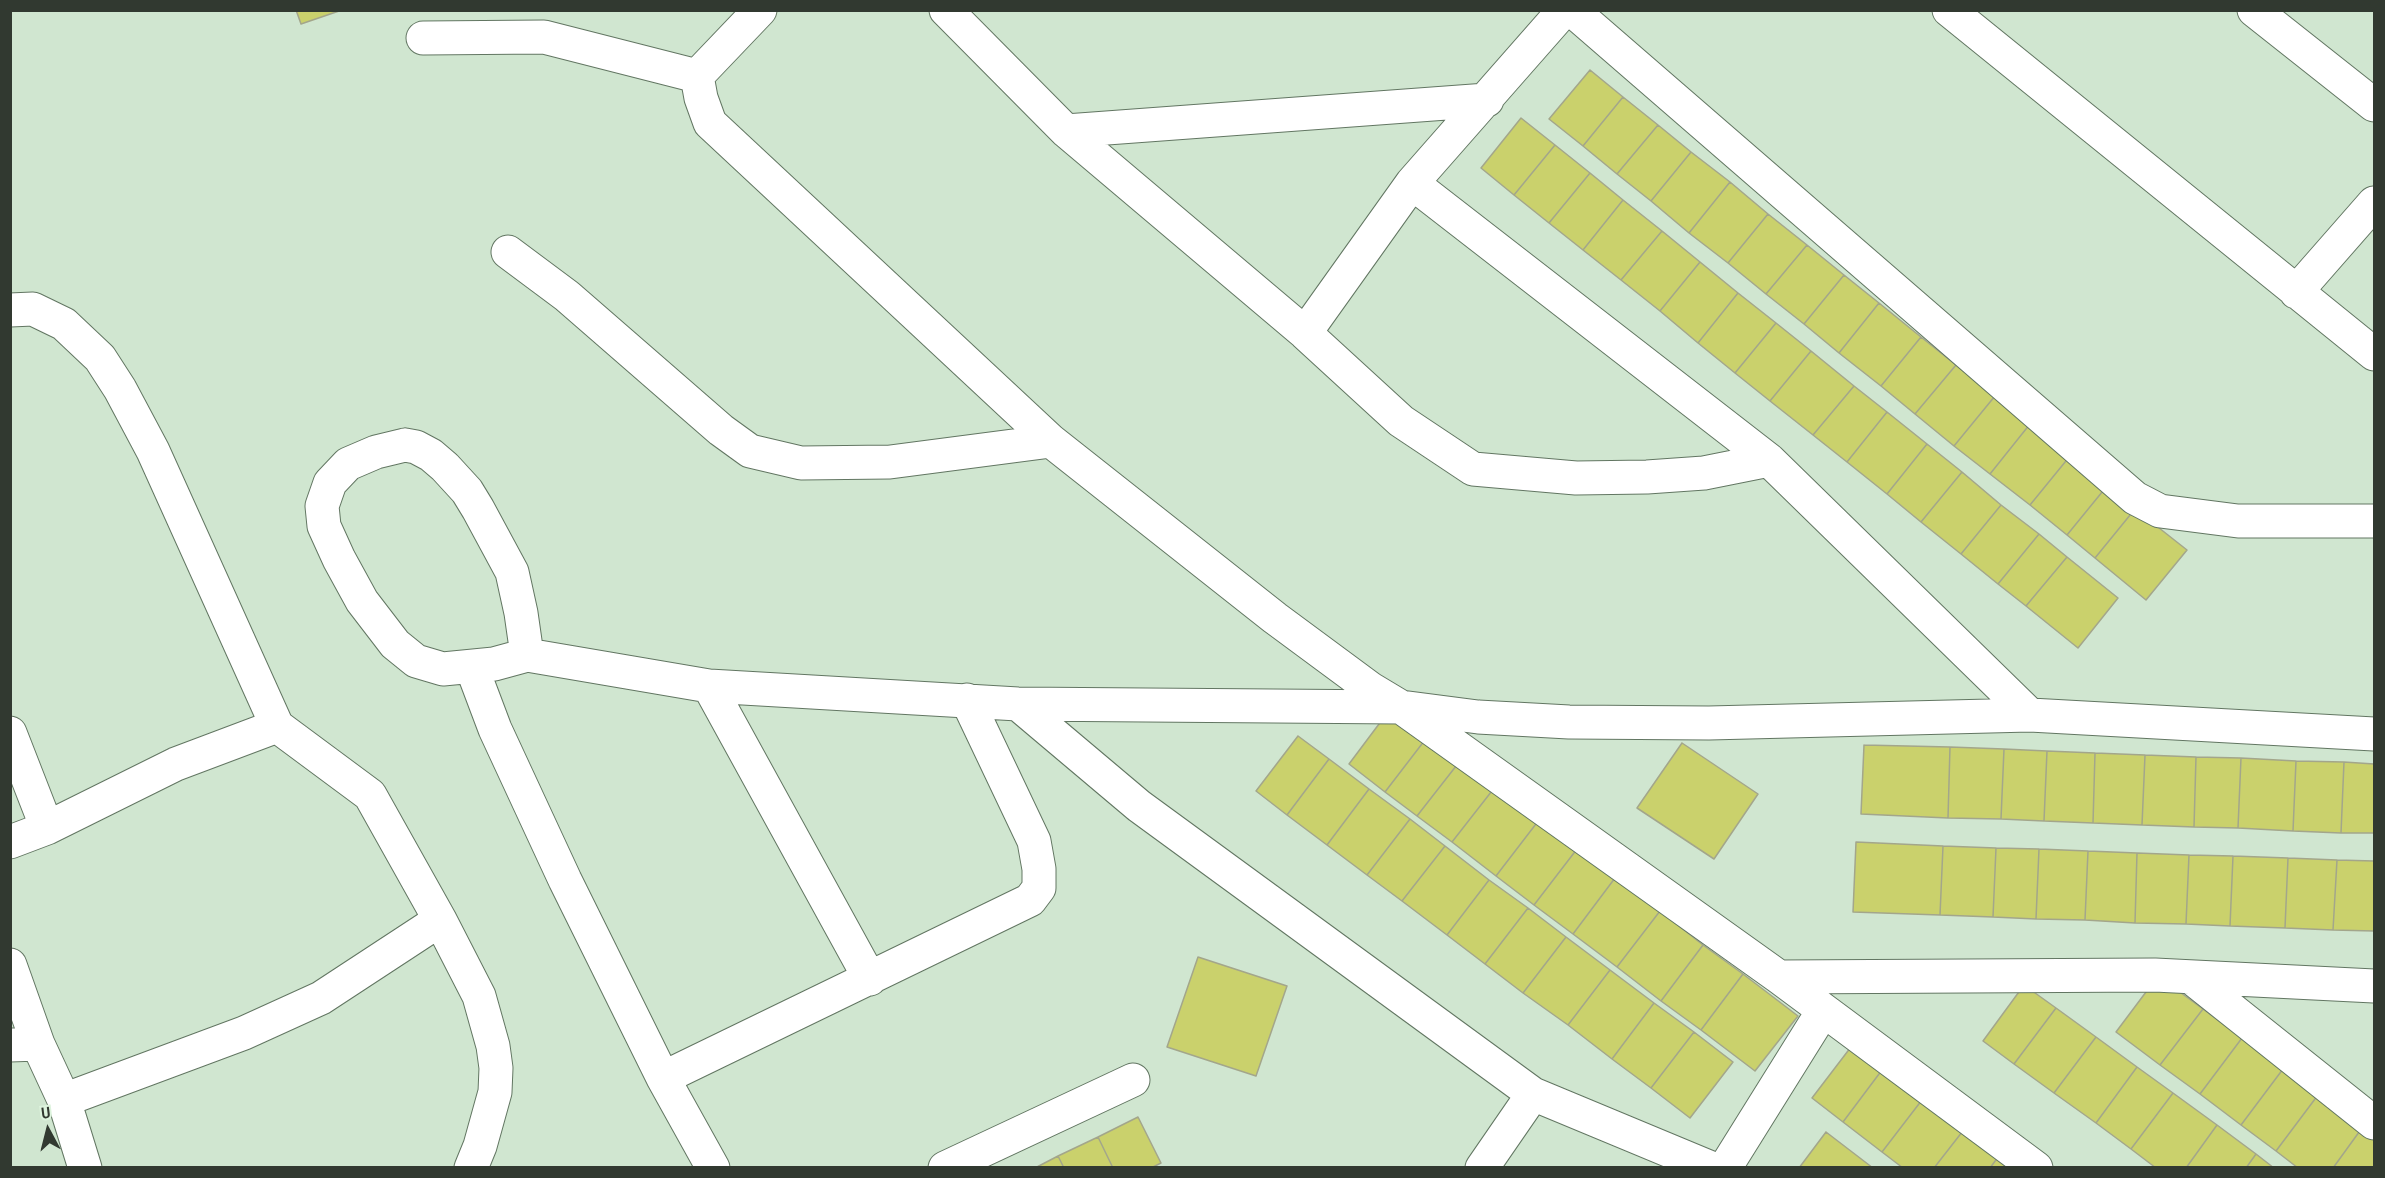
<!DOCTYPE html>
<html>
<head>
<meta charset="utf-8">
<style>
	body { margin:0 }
	#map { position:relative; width:2385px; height:1178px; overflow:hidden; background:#d0e6d0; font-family:"Archivo Narrow",sans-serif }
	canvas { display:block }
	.frame { position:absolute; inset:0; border:12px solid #313930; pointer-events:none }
	.north { position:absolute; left:18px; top:1100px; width:60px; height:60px; -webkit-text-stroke:4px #ddf3dd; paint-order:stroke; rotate:353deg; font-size:16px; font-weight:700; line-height:24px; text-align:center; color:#313930 }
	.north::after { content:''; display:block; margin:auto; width:21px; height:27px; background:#313930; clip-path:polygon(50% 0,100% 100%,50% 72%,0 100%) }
</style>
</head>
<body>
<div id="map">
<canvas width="2385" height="1178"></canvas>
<div class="frame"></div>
<div class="north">U</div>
</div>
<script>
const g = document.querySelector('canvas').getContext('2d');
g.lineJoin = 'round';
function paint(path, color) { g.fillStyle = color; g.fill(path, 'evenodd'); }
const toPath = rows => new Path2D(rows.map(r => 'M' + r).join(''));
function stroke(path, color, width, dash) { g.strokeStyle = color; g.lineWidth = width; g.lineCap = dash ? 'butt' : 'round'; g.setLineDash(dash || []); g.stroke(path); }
const building = toPath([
	[296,10,342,10,301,24,296,10],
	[1590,70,1623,97,1583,146,1549,119,1590,70],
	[1623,97,1658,125,1617,174,1583,146,1623,97],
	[1521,118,1555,145,1514,195,1481,168,1521,118],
	[1658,125,1691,152,1651,201,1617,174,1658,125],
	[1555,145,1590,173,1549,223,1514,195,1555,145],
	[1691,152,1730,182,1689,233,1651,201,1691,152],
	[1590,173,1623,200,1583,250,1549,223,1590,173],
	[1730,182,1768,214,1728,263,1689,233,1730,182],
	[1623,200,1662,231,1621,280,1583,250,1623,200],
	[1768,214,1807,245,1766,294,1728,263,1768,214],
	[1662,231,1700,262,1660,311,1621,280,1662,231],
	[1807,245,1844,275,1804,324,1766,294,1807,245],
	[1700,262,1738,293,1698,343,1660,311,1700,262],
	[1844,275,1879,303,1839,353,1804,324,1844,275],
	[1738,293,1776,323,1735,373,1698,343,1738,293],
	[1879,303,1921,337,1881,386,1839,353,1879,303],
	[1776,323,1811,351,1770,401,1735,373,1776,323],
	[1921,337,1956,365,1915,414,1881,386,1921,337],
	[1811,351,1854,386,1813,435,1770,401,1811,351],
	[1956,365,1995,396,1954,446,1915,414,1956,365],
	[1854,386,1887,412,1847,462,1813,435,1854,386],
	[1995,396,2030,424,1990,474,1954,446,1995,396],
	[1887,412,1927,444,1887,494,1847,462,1887,412],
	[2030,424,2070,456,2030,505,1990,474,2030,424],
	[1927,444,1962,472,1921,522,1887,494,1927,444],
	[2070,456,2107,486,2067,535,2030,505,2070,456],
	[1962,472,2001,505,1961,554,1921,522,1962,472],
	[2107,486,2135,509,2095,558,2067,535,2107,486],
	[2001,505,2039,534,1998,584,1961,554,2001,505],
	[2135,509,2187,550,2146,600,2095,558,2135,509],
	[2039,534,2067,557,2026,606,1998,584,2039,534],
	[2067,557,2118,598,2078,648,2026,606,2067,557],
	[1391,708,1428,736,1385,792,1349,764,1391,708],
	[1298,736,1329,759,1287,815,1256,791,1298,736],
	[1428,736,1460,761,1417,816,1385,792,1428,736],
	[1682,743,1758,794,1714,859,1637,808,1682,743],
	[1864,745,1950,747,1948,818,1861,814,1864,745],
	[1950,747,2004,749,2001,819,1948,818,1950,747],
	[2004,749,2047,751,2044,821,2001,819,2004,749],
	[2047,751,2095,753,2093,823,2044,821,2047,751],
	[2095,753,2145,755,2142,825,2093,823,2095,753],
	[2145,755,2196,757,2194,827,2142,825,2145,755],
	[2196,757,2241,758,2238,828,2194,827,2196,757],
	[2241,758,2296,761,2293,831,2238,828,2241,758],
	[1329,759,1369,789,1327,845,1287,815,1329,759],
	[1460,761,1495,787,1452,842,1417,816,1460,761],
	[2296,761,2344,762,2341,833,2293,831,2296,761],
	[2344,762,2374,764,2374,833,2341,833,2344,762],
	[1495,787,1539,820,1496,876,1452,842,1495,787],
	[1369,789,1410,819,1367,875,1327,845,1369,789],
	[1410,819,1445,846,1402,901,1367,875,1410,819],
	[1539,820,1577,849,1534,905,1496,876,1539,820],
	[1856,842,1943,846,1940,915,1853,912,1856,842],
	[1445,846,1489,880,1447,935,1402,901,1445,846],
	[1943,846,1996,848,1993,917,1940,915,1943,846],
	[1996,848,2039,849,2036,919,1993,917,1996,848],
	[1577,849,1615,878,1573,934,1534,905,1577,849],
	[2039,849,2088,851,2085,920,2036,919,2039,849],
	[2088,851,2137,853,2135,923,2085,920,2088,851],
	[2137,853,2189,855,2186,924,2135,923,2137,853],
	[2189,855,2233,856,2230,926,2186,924,2189,855],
	[2233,856,2288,858,2285,928,2230,926,2233,856],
	[2288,858,2337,860,2333,930,2285,928,2288,858],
	[2337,860,2374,861,2374,931,2333,930,2337,860],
	[1615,878,1660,911,1617,967,1573,934,1615,878],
	[1489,880,1528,908,1485,964,1447,935,1489,880],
	[1528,908,1566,937,1523,993,1485,964,1528,908],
	[1660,911,1703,945,1661,1001,1617,967,1660,911],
	[1566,937,1610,970,1568,1025,1523,993,1566,937],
	[1703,945,1743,974,1701,1030,1661,1001,1703,945],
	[1198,957,1287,986,1256,1076,1167,1047,1198,957],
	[1610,970,1654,1003,1612,1059,1568,1025,1610,970],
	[1743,974,1798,1016,1755,1071,1701,1030,1743,974],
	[2158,976,2203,1009,2160,1065,2116,1032,2158,976],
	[2024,985,2056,1008,2014,1064,1983,1041,2024,985],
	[1654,1003,1694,1032,1651,1088,1612,1059,1654,1003],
	[2056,1008,2096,1037,2054,1093,2014,1064,2056,1008],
	[2203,1009,2242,1038,2200,1094,2160,1065,2203,1009],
	[1694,1032,1733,1062,1690,1118,1651,1088,1694,1032],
	[2096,1037,2137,1067,2096,1123,2054,1093,2096,1037],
	[2242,1038,2283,1069,2241,1125,2200,1094,2242,1038],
	[1854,1043,1885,1066,1843,1122,1812,1098,1854,1043],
	[1885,1066,1925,1096,1882,1152,1843,1122,1885,1066],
	[2137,1067,2173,1093,2131,1149,2096,1123,2137,1067],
	[2283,1069,2318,1095,2276,1151,2241,1125,2283,1069],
	[2173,1093,2217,1125,2186,1168,2156,1168,2131,1149,2173,1093],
	[2318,1095,2362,1128,2333,1168,2298,1168,2276,1151,2318,1095],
	[1925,1096,1966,1127,1934,1168,1903,1168,1882,1152,1925,1096],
	[1138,1117,1161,1163,1151,1168,1113,1168,1098,1137,1138,1117],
	[2217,1125,2256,1154,2246,1168,2186,1168,2217,1125],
	[1966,1127,2001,1153,1990,1168,1934,1168,1966,1127],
	[2362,1128,2374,1137,2374,1168,2333,1168,2362,1128],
	[1826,1132,1873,1168,1799,1168,1826,1132],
	[1098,1137,1113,1168,1064,1168,1058,1156,1098,1137],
	[2001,1153,2020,1168,1990,1168,2001,1153],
	[2256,1154,2274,1168,2246,1168,2256,1154],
	[1058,1156,1064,1168,1035,1168,1058,1156]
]);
paint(building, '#cad16c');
stroke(building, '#a3a68b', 1.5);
const minor = toPath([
	[760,10,697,76,701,98,710,123,1051,441,1275,618,1371,689,1401,707,1779,977,2036,1168],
	[946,10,1066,131,1305,333,1401,421,1473,469,1576,478,1647,477,1704,473,1769,460],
	[1572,10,2135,498,2160,511,2238,521,2374,521],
	[1949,10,2374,354],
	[2254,10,2374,105],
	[423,38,544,37,697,76],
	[1066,131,1487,100],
	[1412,183,1769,460,2030,715],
	[508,252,567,296,721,430,750,451,801,463,890,462,1051,441],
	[2296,292,2374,203],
	[10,310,33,309,64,324,100,358,120,389,153,451,277,726,370,795,440,920,479,996,493,1046,496,1068,495,1092,480,1146,471,1168],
	[1305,333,1412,183,1564,10],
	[405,445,416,447,431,455,445,467,467,491,478,509,512,572,521,613,527,655,494,664,443,669,416,661,395,644,362,601,339,559,324,526,322,506,330,483,348,464,376,452,405,445],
	[527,655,709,686,1018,704,1401,707,1478,717,1569,722,1709,723,2030,715,2374,734],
	[472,668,495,729,565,880,663,1078,713,1168],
	[709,686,870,979],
	[1018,704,1139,806,1533,1094,1711,1168],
	[10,733,47,828],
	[10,842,47,828,176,764,277,726],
	[10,965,38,1044],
	[1779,977,2155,975,2374,986],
	[2192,978,2374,1123],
	[10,1045,38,1044,64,1100,85,1168],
	[663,1078,1030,900,1039,888,1039,869,1034,841,967,700],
	[64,1100,244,1033,321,998,440,920],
	[945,1168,1133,1080],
	[1482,1168,1533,1094],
	[1725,1168,1823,1011]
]);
stroke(minor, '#627662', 35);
stroke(minor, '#fff', 33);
</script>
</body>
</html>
